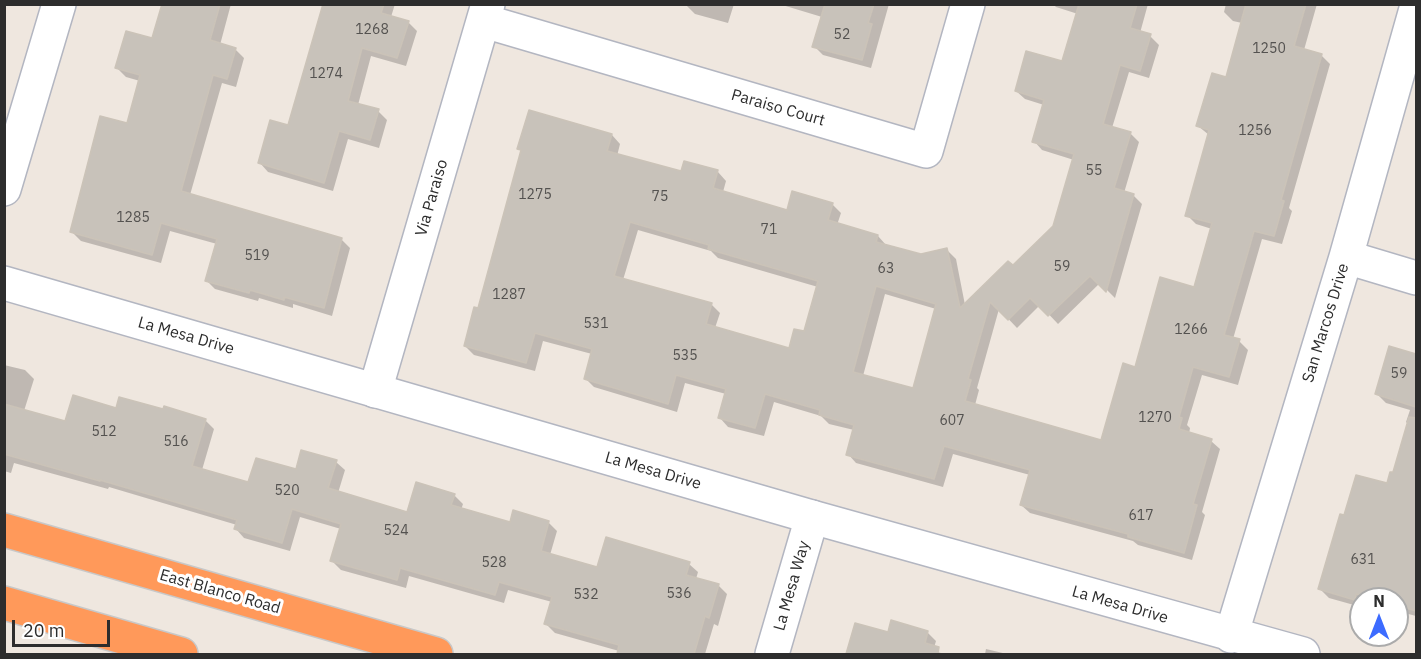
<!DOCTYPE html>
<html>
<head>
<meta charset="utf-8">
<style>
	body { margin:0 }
	#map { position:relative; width:1421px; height:659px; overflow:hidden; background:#efe7df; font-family:"IBM Plex Sans",sans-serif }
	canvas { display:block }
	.frame { position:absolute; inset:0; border:6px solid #2d2d2d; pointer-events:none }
	.north { position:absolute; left:1349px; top:587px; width:60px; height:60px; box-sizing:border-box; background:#fff; border:2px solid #ababab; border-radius:50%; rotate:0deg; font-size:16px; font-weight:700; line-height:24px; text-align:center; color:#2d2d2d }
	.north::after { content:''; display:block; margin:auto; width:21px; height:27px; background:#3c6bff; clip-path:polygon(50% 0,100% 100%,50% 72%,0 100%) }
	.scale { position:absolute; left:12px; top:620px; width:98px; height:27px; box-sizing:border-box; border:3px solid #2d2d2d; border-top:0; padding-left:8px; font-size:18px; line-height:21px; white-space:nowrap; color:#2d2d2d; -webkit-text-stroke:4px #fff; paint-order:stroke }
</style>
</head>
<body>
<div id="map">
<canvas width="1421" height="659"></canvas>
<div class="frame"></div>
<div class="north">N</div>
<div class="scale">20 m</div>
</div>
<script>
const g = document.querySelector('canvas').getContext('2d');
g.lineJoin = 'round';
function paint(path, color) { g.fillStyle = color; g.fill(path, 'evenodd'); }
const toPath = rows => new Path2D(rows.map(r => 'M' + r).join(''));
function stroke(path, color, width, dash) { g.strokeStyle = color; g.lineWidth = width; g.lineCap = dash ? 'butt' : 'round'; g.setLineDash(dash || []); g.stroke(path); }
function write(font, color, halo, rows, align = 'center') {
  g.font = font + ' "IBM Plex Sans",sans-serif'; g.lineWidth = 6; g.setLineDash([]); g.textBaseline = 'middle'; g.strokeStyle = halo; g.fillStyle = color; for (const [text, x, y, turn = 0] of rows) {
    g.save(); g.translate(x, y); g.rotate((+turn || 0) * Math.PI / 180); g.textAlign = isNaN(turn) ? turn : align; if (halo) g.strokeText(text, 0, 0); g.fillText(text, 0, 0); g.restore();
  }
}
paint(toPath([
	[163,4,231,4,220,45,235,49,244,58,236,87,222,83,190,195,341,239,350,248,332,316,293,304,293,308,259,298,258,301,215,289,206,280,217,244,170,231,161,263,81,241,72,232,128,125,140,81,126,77,117,68,153,40],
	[322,4,395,4,391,17,408,22,417,31,406,66,371,56,358,105,378,111,387,120,379,148,348,139,333,191,268,172,260,163,289,127,324,6],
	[734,4,728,23,695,14,686,5],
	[779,4,889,4,871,68,823,55,814,46,822,17],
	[1053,4,1148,4,1140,33,1150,36,1159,45,1149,78,1129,72,1112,128,1130,133,1139,142,1124,193,1133,195,1142,204,1115,298,1100,283,1058,324,1040,305,1017,328,999,309,977,388,979,390,975,405,1102,442,1136,368,1195,288,1212,229,1196,224,1187,215,1209,135,1198,126,1227,78,1242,23,1233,21,1224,12,1226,4,1317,4,1304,50,1321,55,1330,64,1289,208,1292,211,1282,244,1262,239,1233,339,1239,341,1248,350,1238,385,1202,375,1187,425,1190,428,1189,434,1211,441,1220,449,1202,512,1205,515,1192,560,1138,545,1133,541,1030,513,1021,505,1030,475,953,454,943,487,856,463,848,454,854,430,829,424,821,416,774,402,764,436,728,427,720,418,726,394,685,383,677,412,594,387,585,378,592,354,543,341,535,371,474,355,465,346,479,310,522,152,519,149,612,135,620,144,617,156,682,173,685,163,718,172,726,181,723,192,788,212,832,204,841,213,837,225,878,236,886,245,921,255,947,250,956,259,965,305,1013,267,1055,227,1074,160,1042,150,1034,141,1044,105,1025,99,1016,91,1063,63,1078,14,1056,7],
	[638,230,711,251,718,258,818,287,805,333,790,350,715,328,720,313,711,304,623,280],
	[885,294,936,309,914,390,863,376],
	[1390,348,1416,355,1416,616,1397,611,1397,599,1361,599,1361,607,1329,598,1320,589,1345,517,1388,485,1394,474,1408,424,1406,422,1410,410,1386,403,1377,394],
	[4,365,25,370,34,379,24,411,66,423,117,410,205,420,214,429,202,470,249,484,336,462,345,470,338,493,408,513,454,495,463,504,461,510,511,524,548,522,557,531,550,555,599,568,689,564,698,572,696,579,718,585,727,594,718,626,714,624,705,654,618,654,619,651,555,633,546,624,552,602,508,590,504,603,409,576,406,588,341,570,332,561,341,529,300,517,290,551,244,538,236,529,237,525,109,487,108,489,14,463,11,473,4,471],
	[856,625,889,634,927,632,936,641,933,651,945,654,847,654],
	[986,649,1007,654,985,654]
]), '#0003');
const building = toPath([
	[162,4,220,4,210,40,236,48,227,79,213,75,181,191,342,238,324,308,284,297,284,300,250,290,249,293,205,281,217,239,161,223,152,255,70,232,100,116,127,123,140,75,115,68,126,31,152,38,162,4],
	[323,4,384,4,381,13,409,21,397,58,362,48,348,101,379,109,370,140,339,131,324,183,258,163,270,120,288,125,323,4],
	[825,4,874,4,868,23,872,24,862,60,812,47,825,4],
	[1079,4,1137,4,1130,28,1151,34,1140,71,1120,65,1103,124,1131,132,1114,188,1134,194,1106,292,1090,276,1048,316,1030,298,1008,320,990,302,968,379,971,380,965,401,1101,440,1123,363,1135,367,1160,277,1194,287,1212,223,1185,216,1209,130,1196,126,1212,73,1226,77,1246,4,1306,4,1294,46,1322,54,1281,200,1284,201,1274,236,1254,231,1224,335,1240,339,1229,377,1193,367,1179,417,1182,418,1179,429,1212,439,1193,504,1197,505,1184,553,1128,537,1128,534,1020,505,1030,470,944,446,934,479,846,455,854,425,819,415,820,410,765,394,755,428,718,418,726,389,676,375,668,404,584,379,592,349,535,333,526,363,464,346,474,307,478,308,521,150,517,149,529,110,612,134,607,151,681,171,684,161,718,170,713,188,787,210,792,191,833,203,828,220,878,235,876,242,921,254,947,248,960,308,1008,261,1013,265,1053,226,1074,154,1032,142,1044,100,1015,91,1026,51,1062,61,1079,4],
	[630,222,709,245,708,249,818,281,804,331,794,329,789,348,706,324,712,303,614,276,630,222],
	[876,286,936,304,913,388,853,372,876,286],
	[1389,346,1416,354,1416,407,1375,394,1389,346],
	[73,395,116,408,119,397,163,409,164,406,206,419,192,466,248,482,256,458,296,469,301,450,337,460,328,488,407,512,416,482,455,494,451,505,510,522,513,510,549,521,541,551,597,567,606,537,690,562,686,575,719,584,709,618,705,616,694,654,617,654,619,645,544,624,552,597,499,582,495,595,400,568,397,580,330,561,341,524,292,509,282,543,234,529,237,520,100,480,100,481,4,454,4,404,65,421,73,395],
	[1409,417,1416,418,1416,611,1397,605,1397,599,1375,599,1356,594,1355,600,1318,589,1340,514,1344,515,1356,475,1387,483,1390,472,1393,472,1409,417],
	[891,620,928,631,925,643,939,647,938,654,846,654,855,623,888,632,891,620]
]);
paint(building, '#c8c2ba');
stroke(building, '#cbc3b8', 1.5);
const street = toPath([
	[484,21,926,151,968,4],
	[4,189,59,4],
	[1346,257,1416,278],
	[375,391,488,4],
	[1231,636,1346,257,1416,9],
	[772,654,812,517]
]);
const secondary = toPath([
	[4,283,812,517,1303,654]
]);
const highway = toPath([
	[4,530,436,654],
	[4,603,181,654]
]);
stroke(street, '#b3b6c1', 36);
stroke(secondary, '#b3b6c1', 36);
stroke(highway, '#c8c8c8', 36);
stroke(street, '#fff', 33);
stroke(secondary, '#fff', 33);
stroke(highway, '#ff995a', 33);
write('14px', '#545250', null, [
	["1268",372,30],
	["52",842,35],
	["1250",1269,49],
	["1274",326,74],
	["1256",1255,131],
	["55",1094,171],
	["1275",535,195],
	["75",660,197],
	["1285",133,218],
	["71",769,230],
	["519",257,256],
	["59",1062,267],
	["63",886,269],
	["1287",509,295],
	["531",596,324],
	["1266",1191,330],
	["535",685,356],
	["59",1399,374],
	["1270",1155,418],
	["607",952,421],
	["512",104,432],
	["516",176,442],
	["520",287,491],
	["617",1141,516],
	["524",396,531],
	["631",1363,560],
	["528",494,563],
	["536",679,594],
	["532",586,595]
]);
write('16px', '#2d2d2d', '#fff', [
	["Paraiso Court",778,108,16],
	["Via Paraiso",432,198,-74],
	["San Marcos Drive",1326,323,-73],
	["La Mesa Drive",186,336,16],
	["La Mesa Drive",653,471,16],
	["La Mesa Way",792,586,-74],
	["East Blanco Road",220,592,16],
	["La Mesa Drive",1120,605,16]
]);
</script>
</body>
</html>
